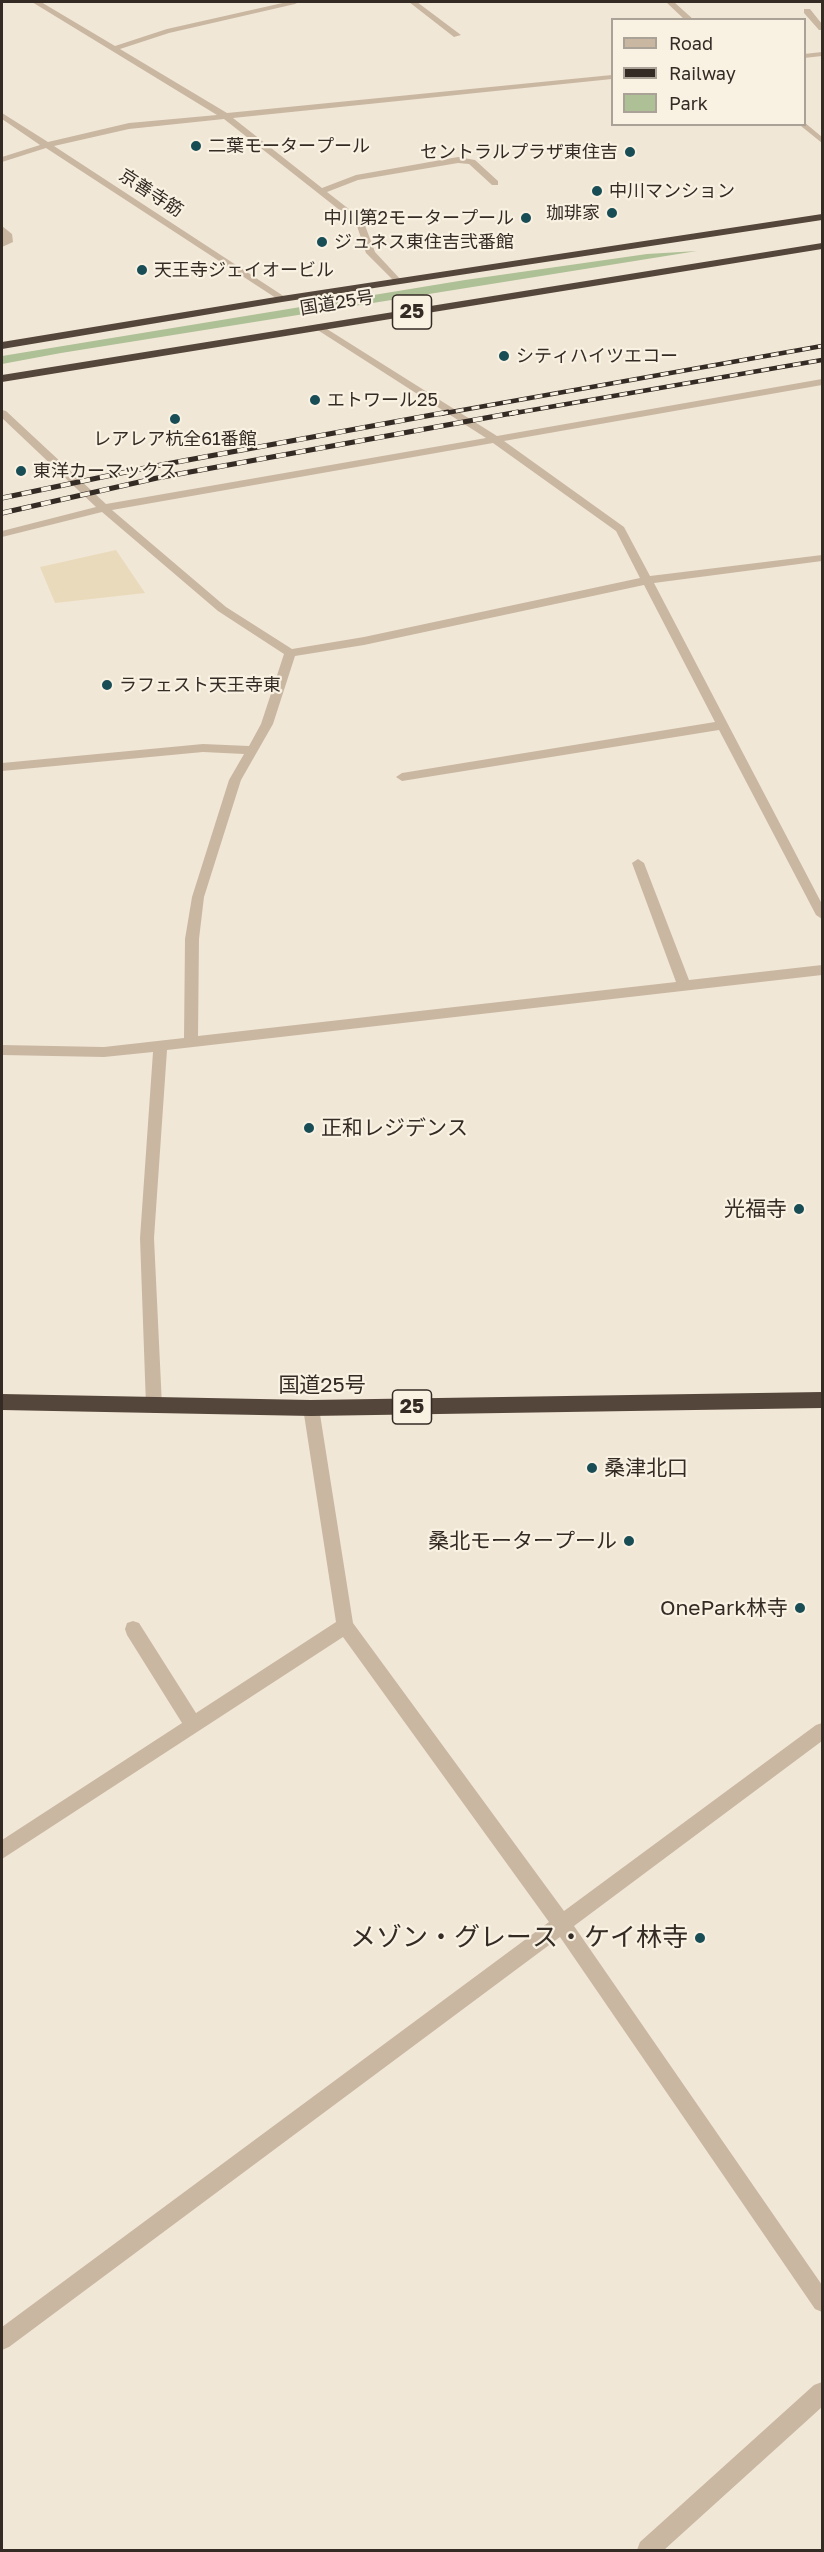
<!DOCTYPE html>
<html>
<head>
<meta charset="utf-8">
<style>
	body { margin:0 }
	#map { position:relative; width:824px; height:2552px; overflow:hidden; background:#f1e7d6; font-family:"Golos Text",sans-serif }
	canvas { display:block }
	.frame { position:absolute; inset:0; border:3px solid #342b25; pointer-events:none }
	.legend { position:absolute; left:611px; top:18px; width:195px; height:108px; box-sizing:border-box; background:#f9f1e2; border:2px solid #aaa296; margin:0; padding:8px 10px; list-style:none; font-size:18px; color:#342b25 }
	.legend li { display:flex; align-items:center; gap:12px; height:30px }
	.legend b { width:30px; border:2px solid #aaa296 }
</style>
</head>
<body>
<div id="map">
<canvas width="824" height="2552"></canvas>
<div class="frame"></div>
<ul class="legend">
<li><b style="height:8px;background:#c9b7a2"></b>Road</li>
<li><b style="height:8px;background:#342b25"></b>Railway</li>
<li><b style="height:16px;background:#aec096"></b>Park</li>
</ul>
</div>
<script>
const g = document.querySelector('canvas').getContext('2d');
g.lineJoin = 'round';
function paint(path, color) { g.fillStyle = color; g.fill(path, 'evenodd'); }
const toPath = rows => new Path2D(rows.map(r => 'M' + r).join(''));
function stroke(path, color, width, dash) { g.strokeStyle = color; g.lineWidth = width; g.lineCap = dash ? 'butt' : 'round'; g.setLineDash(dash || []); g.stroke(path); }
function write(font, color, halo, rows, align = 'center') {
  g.font = font + ' "Golos Text","Noto Sans JP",sans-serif'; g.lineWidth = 4.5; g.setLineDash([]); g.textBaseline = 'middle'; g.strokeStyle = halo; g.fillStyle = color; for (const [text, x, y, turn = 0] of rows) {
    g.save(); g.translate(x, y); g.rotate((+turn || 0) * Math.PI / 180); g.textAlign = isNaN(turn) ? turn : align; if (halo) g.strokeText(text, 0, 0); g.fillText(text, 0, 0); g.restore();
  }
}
paint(toPath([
	[697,251,61,353,2,364,2,356,465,280,647,254]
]), '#aec096');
paint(toPath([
	[116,550,145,593,55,603,40,567]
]), '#eadabc');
paint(toPath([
	[32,2,41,2,115,46,167,29,287,2,299,2,295,4,169,33,120,49,227,113,612,75,612,79,233,118,322,188,356,175,458,157,475,160,498,181,498,185,492,185,469,164,458,163,358,180,327,192,363,220,375,252,402,281,397,284,366,253,356,223,224,119,129,129,54,146,285,297,285,301,282,302,46,148,2,162,2,157,40,145,2,119,2,113,48,142,129,123,217,115,32,2],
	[409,2,417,2,461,35,454,37,409,2],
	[666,2,674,2,694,20,685,20,666,2],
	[804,9,810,9,822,24,822,30,819,30,804,13,804,9],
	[822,52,822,56,804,58,804,54,822,52],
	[804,122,822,137,822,143,801,126,804,122],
	[2,226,12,234,13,242,2,247,2,226],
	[319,324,497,436,822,379,822,385,504,441,624,527,650,576,822,555,822,561,654,583,822,904,822,919,816,915,719,730,402,781,396,777,402,773,715,722,644,585,364,645,295,656,273,724,241,780,204,897,199,939,198,1036,676,982,632,863,638,859,644,863,689,980,822,965,822,975,167,1050,154,1238,162,1406,160,1411,154,1413,148,1411,146,1406,140,1238,153,1052,104,1057,2,1055,2,1045,104,1047,184,1038,185,939,192,897,229,780,244,754,203,752,2,771,2,763,203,744,249,746,261,724,284,654,218,611,102,512,2,537,2,531,96,507,2,418,2,410,6,411,106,504,486,438,316,329,316,325,319,324],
	[493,443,616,531,640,578,364,637,292,649,226,607,112,510,493,443],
	[311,1401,317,1403,319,1408,353,1623,564,1911,816,1725,822,1723,822,1741,574,1926,822,2285,822,2312,815,2309,560,1937,9,2347,2,2350,2,2327,549,1922,343,1637,2,1859,2,1840,182,1723,127,1635,125,1629,127,1623,133,1621,139,1623,196,1713,336,1622,303,1408,305,1403,311,1401],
	[822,2382,822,2407,664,2550,637,2550,640,2542,814,2385,822,2382]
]), '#c9b7a2');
paint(toPath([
	[822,214,822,220,282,302,2,349,2,342,282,296,822,214],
	[822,243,822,249,2,382,2,375,822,243],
	[822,1392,822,1408,311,1416,2,1410,2,1394,311,1400,822,1392]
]), '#55463b');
const railFar1 = toPath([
	[440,414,822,346],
	[509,414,822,360]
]);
const rail = toPath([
	[2,498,150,467,448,412],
	[2,513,157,478,518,412]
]);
stroke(railFar1, '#342b25', 4.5);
stroke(rail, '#342b25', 5);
stroke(railFar1, '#f9f1e2', 3, [8]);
stroke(rail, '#f9f1e2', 4, [10]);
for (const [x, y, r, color] of [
	[196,146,6,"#194d56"],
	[630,152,6,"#194d56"],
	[597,191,6,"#194d56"],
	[612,213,6,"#194d56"],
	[526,218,6,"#194d56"],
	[322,242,6,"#194d56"],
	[142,270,6,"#194d56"],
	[504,356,6,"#194d56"],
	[315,400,6,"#194d56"],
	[175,419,6,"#194d56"],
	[21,471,6,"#194d56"],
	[107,685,6,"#194d56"],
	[309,1128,6,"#194d56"],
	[799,1209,6,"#194d56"],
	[592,1468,6,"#194d56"],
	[629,1541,6,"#194d56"],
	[800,1608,6,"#194d56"],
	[700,1938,6,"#194d56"]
]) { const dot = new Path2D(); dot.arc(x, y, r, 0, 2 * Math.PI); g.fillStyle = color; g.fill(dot); stroke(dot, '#f9f1e2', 2); }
write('18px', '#342b25', '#f9f1e2', [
	["二葉モータープール",208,146],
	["セントラルプラザ東住吉",618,152,"right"],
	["中川マンション",609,191],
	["珈琲家",600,213,"right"],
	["中川第2モータープール",514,218,"right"],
	["ジュネス東住吉弐番館",334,242],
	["天王寺ジェイオービル",154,270],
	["シティハイツエコー",516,356],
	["エトワール25",327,400],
	["レアレア杭全61番館",175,439,"center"],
	["東洋カーマックス",33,471],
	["ラフェスト天王寺東",119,685]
], 'left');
write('18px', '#342b25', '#f9f1e2', [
	["京善寺筋",151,193,33],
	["国道25号",337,303,-9]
]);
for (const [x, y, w] of [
	[412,312,39],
	[412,1407,39]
]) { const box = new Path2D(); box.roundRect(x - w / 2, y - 17, w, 34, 4.5); g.fillStyle = '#f9f1e2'; g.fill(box); stroke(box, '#342b25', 1.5); }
write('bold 20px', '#342b25', null, [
	["25",412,312],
	["25",412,1407]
]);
write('21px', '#342b25', '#f9f1e2', [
	["正和レジデンス",321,1128,"left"],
	["光福寺",787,1209],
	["桑津北口",604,1468,"left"],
	["桑北モータープール",617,1541],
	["OnePark林寺",788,1608]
], 'right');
write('21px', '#342b25', '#f9f1e2', [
	["国道25号",322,1385]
]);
write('26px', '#342b25', '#f9f1e2', [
	["メゾン・グレース・ケイ林寺",688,1938]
], 'right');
</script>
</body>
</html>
